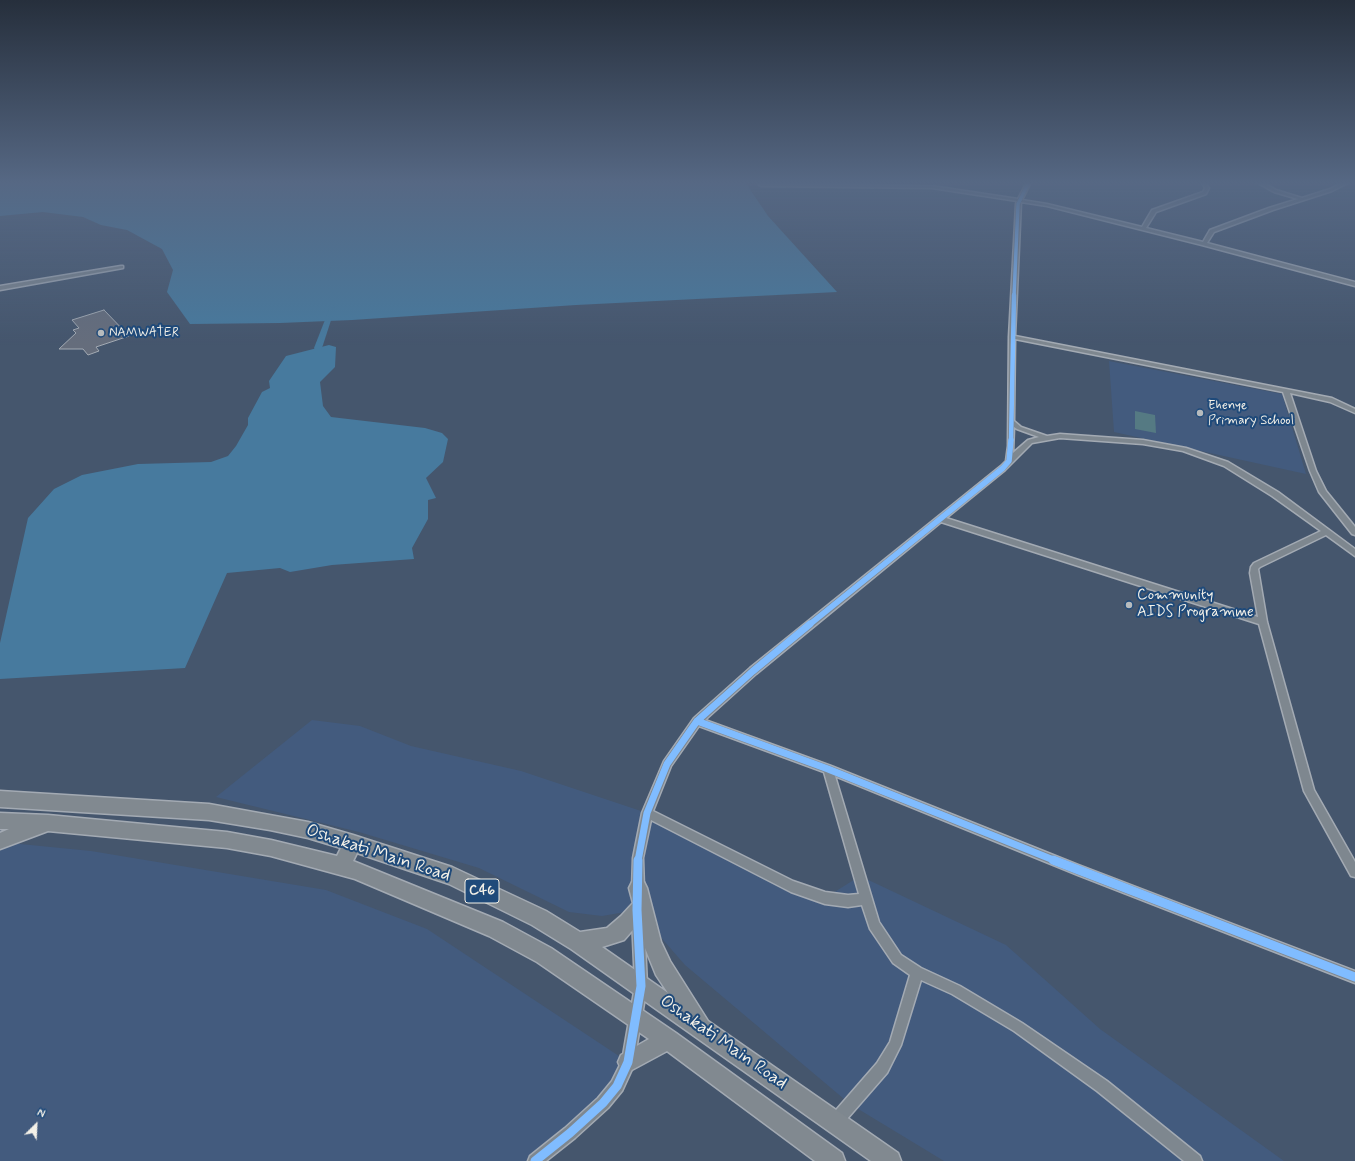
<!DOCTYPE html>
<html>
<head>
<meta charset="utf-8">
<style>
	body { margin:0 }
	#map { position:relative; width:1355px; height:1161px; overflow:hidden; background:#45566d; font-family:Mynerve,sans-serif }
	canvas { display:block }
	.north { position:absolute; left:16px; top:1105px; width:40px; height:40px; -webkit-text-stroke:3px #1f4a7a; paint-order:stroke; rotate:24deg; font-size:11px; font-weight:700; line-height:16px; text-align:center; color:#f4f1e8 }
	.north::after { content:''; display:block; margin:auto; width:14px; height:18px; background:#f4f1e8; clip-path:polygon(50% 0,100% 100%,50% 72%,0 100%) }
</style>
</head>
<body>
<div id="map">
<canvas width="1355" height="1161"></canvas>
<div class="north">N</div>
</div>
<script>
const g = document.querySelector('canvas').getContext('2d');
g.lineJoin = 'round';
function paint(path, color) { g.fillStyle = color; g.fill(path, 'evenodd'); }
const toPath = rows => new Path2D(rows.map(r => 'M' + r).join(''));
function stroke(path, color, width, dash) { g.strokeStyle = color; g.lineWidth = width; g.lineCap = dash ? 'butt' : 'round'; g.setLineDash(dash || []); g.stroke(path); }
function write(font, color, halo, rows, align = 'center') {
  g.font = font + ' Mynerve,sans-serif'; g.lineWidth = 4; g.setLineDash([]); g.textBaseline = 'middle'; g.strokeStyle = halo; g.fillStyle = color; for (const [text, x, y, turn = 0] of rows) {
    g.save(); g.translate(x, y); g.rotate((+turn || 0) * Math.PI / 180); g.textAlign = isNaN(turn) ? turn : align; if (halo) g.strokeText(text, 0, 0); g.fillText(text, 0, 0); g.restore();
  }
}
paint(toPath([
	[1109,361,1282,394,1306,474,1114,432],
	[312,720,360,726,411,746,521,771,647,813,825,898,860,876,1006,945,1100,1029,1284,1161,944,1161,850,1104,685,965,637,910,602,916,569,912,479,868,359,832,216,797],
	[0,842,91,851,326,890,427,929,628,1062,617,1086,535,1161,0,1161]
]), '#435b7e');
paint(toPath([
	[1135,411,1155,415,1156,433,1135,429]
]), '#557a83');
paint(toPath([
	[0,182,745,182,768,216,837,292,576,305,352,320,280,323,190,324,167,292,173,270,162,249,127,230,101,225,83,217,43,212,0,216],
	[329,345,336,347,335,367,320,382,323,406,331,417,425,428,442,433,448,439,443,462,426,478,436,498,428,500,428,519,412,548,414,559,332,565,290,572,280,568,227,573,185,668,0,679,0,643,28,518,54,489,82,475,138,464,211,462,228,456,236,446,248,425,248,418,262,392,270,388,269,381,286,356]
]), '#477a9e');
paint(toPath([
	[330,307,335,308,322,348,321,350,315,350,314,348,330,307]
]), '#477a9e');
const building = toPath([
	[104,310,129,336,96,347,99,351,88,355,83,349,59,349,76,333,73,330,79,328,72,320,104,310]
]);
paint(building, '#656d7c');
stroke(building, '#a3aab3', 1);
const minor = toPath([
	[760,182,764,182,763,184,932,186,1018,199,1027,182,1031,182,1022,200,1047,204,1142,227,1152,210,1203,192,1205,188,1201,182,1205,182,1209,188,1206,194,1156,212,1146,228,1203,242,1210,230,1269,208,1298,199,1274,192,1256,182,1262,182,1276,190,1302,198,1330,189,1344,182,1350,182,1332,191,1273,210,1214,232,1207,243,1355,282,1355,286,1202,245,1047,206,1021,202,1015,336,1332,398,1355,409,1355,413,1330,402,1290,393,1316,471,1326,491,1355,527,1355,535,1352,534,1319,492,1310,471,1283,392,1015,339,1014,421,1021,427,1047,436,1060,434,1143,440,1186,448,1228,462,1278,492,1355,549,1355,556,1326,535,1260,567,1258,569,1267,622,1314,790,1355,862,1355,877,1351,876,1304,791,1259,624,941,522,756,674,705,720,831,766,1078,865,1355,971,1355,983,1078,875,835,776,879,922,901,955,921,968,960,986,1022,1023,1107,1081,1200,1156,1202,1161,1184,1161,1097,1091,1014,1031,952,994,921,980,901,1045,887,1073,840,1127,835,1129,830,1127,828,1122,830,1117,877,1063,890,1042,910,975,893,963,870,929,862,905,848,907,825,904,791,892,651,820,643,858,644,889,642,893,638,895,634,893,632,889,633,858,642,813,664,761,694,718,750,668,1001,466,1006,461,1008,446,1009,337,1016,204,1017,201,932,188,761,186,759,185,760,182],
	[1014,427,1017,429,1039,437,1028,440,1013,453,1014,427],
	[1060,438,1143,444,1183,451,1224,466,1272,496,1321,531,1254,563,1251,567,1250,573,1258,617,946,518,1005,470,1032,443,1060,438],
	[699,726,824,772,859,894,848,895,825,892,793,881,653,811,671,766,699,726],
	[121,266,123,266,123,268,0,290,0,286,121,266],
	[638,912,642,914,644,918,647,986,634,1062,633,1067,622,1091,608,1108,575,1138,546,1161,528,1161,530,1156,565,1128,598,1098,612,1081,622,1061,635,986,632,918,634,914,638,912]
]);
const primary = toPath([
	[0,791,209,804,308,822,353,835,452,867,546,911,580,932,607,928,621,916,633,903,629,888,632,882,638,879,644,882,647,888,661,942,670,961,708,1021,898,1153,901,1161,871,1161,571,949,532,925,449,884,357,853,353,861,503,922,551,948,676,1033,842,1153,845,1161,815,1161,667,1051,628,1072,621,1069,618,1062,621,1055,649,1039,537,962,489,936,355,879,271,856,227,848,48,831,0,849,0,833,9,829,0,829,0,813,48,815,227,832,271,840,337,856,341,848,308,838,270,830,209,820,0,807,0,791],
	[638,924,643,943,656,975,668,993,602,947,624,940,638,924]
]);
stroke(minor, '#a3aab3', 3);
stroke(primary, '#a3aab3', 3);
paint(minor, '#7e878f');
paint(primary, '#818990');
stroke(toPath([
	[1014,296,1018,204,1029,182]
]), '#80bcff', 3.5);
stroke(toPath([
	[1011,441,1014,295]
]), '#80bcff', 4.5);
stroke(toPath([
	[809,625,1003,468,1009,461,1011,440]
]), '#80bcff', 5.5);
stroke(toPath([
	[697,721,828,769,1056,861],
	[638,861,647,813,667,764,697,721,753,671,810,624]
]), '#80bcff', 7);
stroke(toPath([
	[1053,860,1355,977],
	[535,1161,570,1133,603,1103,617,1086,628,1062,641,986,637,910,638,860]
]), '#80bcff', 9);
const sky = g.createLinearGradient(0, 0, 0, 345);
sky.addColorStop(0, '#262f3c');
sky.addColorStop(0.53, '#566884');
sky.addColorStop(1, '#56688400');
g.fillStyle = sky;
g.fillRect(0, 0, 1355, 345);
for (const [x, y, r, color] of [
	[101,333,4,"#b7bbbd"],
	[1200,413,4,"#b7bbbd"],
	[1129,605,4,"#b7bbbd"]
]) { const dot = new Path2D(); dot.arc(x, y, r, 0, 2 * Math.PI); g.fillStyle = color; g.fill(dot); stroke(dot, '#1f4a7a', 1.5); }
write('13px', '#f4f1e8', '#1f4a7a', [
	["NAMWATER",109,333],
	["Ehenye",1208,406],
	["Primary School",1208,421]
], 'left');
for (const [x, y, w] of [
	[482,891,34]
]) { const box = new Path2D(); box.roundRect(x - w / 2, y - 12, w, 24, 3); g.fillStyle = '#1f4a7a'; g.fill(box); stroke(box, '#f4f1e8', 1); }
write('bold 14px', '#f4f1e8', null, [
	["C46",482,891]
]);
write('15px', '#f4f1e8', '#1f4a7a', [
	["Community",1137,596],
	["AIDS Programme",1137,613]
], 'left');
write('18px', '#f4f1e8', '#1f4a7a', [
	["Oshakati Main Road",378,854,18],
	["Oshakati Main Road",723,1043,35]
]);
</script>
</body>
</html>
